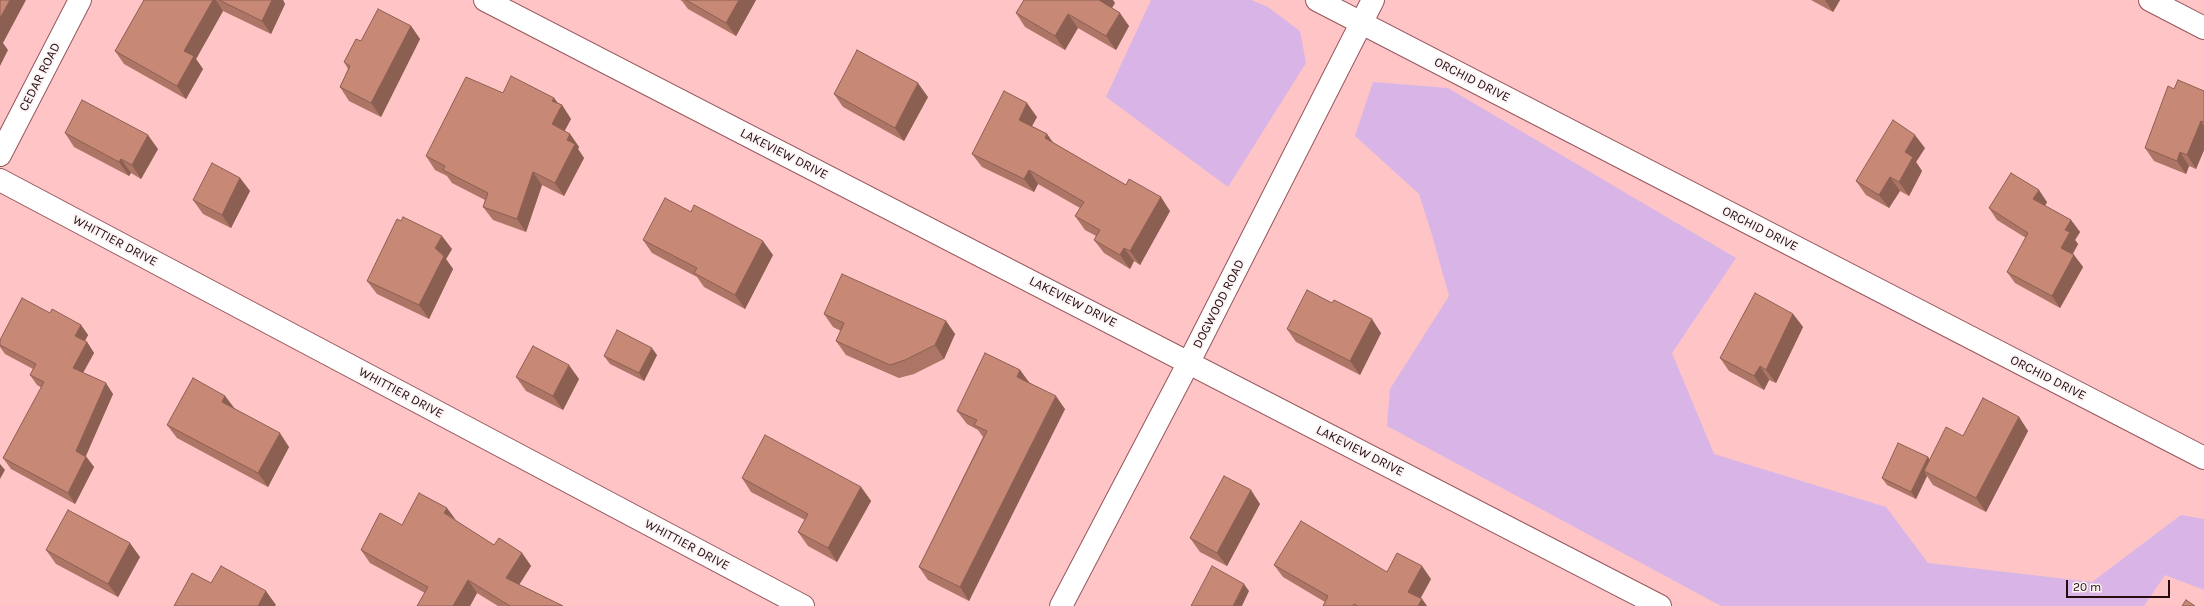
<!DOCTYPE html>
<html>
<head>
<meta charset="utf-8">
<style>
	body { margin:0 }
	#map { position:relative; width:2204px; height:606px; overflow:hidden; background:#fec4c6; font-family:Karla,sans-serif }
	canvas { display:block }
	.scale { position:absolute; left:2066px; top:580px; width:104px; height:18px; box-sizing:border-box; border:2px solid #250d0f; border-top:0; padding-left:5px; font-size:12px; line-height:14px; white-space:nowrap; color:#250d0f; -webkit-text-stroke:3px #fcf4f4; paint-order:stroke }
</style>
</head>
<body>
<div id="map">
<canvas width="2204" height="606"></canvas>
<div class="scale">20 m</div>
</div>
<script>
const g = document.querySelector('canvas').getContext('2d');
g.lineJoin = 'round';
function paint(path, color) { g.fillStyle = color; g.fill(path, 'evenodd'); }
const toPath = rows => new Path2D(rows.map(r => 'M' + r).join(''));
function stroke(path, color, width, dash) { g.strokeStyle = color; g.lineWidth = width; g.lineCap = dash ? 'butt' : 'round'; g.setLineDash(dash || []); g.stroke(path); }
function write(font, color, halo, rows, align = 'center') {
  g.font = font + ' Karla,sans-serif'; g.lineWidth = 3.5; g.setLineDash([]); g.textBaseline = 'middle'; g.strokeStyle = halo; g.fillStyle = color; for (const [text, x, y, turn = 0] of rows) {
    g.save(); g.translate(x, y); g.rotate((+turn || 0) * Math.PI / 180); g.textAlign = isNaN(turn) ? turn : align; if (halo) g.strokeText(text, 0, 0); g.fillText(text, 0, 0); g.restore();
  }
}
paint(toPath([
	[1151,0,1251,0,1268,7,1300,31,1306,63,1228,187,1106,97],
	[1373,82,1448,88,1736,258,1672,353,1714,454,1886,507,1928,563,2092,582,2181,515,2204,519,2204,590,2165,575,2144,606,1721,606,1387,426,1390,389,1449,296,1432,235,1419,194,1355,136]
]), '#d8b5e6');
const street = toPath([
	[485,0,1660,606],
	[1317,0,2204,458],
	[2150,0,2204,28],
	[0,155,80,0],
	[1061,606,1189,362,1373,0]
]);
const secondary = toPath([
	[0,180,803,606]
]);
stroke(street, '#96575c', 24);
stroke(secondary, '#96575c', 24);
stroke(street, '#fff', 22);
stroke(secondary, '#fff', 22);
paint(toPath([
	[144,0,283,0,285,4,271,34,223,11,196,59,203,69,186,99,124,64,115,51],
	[680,0,756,0,736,36,688,9,682,1],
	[1811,0,1840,0,1833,12],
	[1115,3,1112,8,1129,26,1116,50,1078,28,1065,50,1025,27,1016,13],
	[411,26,420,39,381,117,349,101,340,87,348,69,344,62,361,41],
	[2174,89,2204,91,2204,150,2196,169,2189,166,2186,174,2154,161,2145,148],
	[503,93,554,98,558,103,562,105,571,119,564,131,570,134,579,147,578,149,584,158,564,196,542,185,526,232,493,220,483,207,485,200,452,183,447,176,435,170,426,156],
	[834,94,928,97,904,141,843,107],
	[1037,117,1032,126,1047,134,1052,142,1170,211,1140,265,1134,261,1130,269,1104,253,1094,240,1096,236,1085,230,1075,216,1080,208,1038,184,1034,192,982,167,972,154],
	[65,133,158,149,141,179,131,173,129,176,74,147],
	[1925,148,1916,162,1922,171,1909,196,1900,191,1889,208,1866,195,1856,181],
	[240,178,250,191,231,228,203,214,193,200],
	[2047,202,2045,206,2071,220,2080,232,2075,240,2078,244,2073,254,2074,255,2083,267,2060,308,2015,283,2007,272,2026,238,1997,220,1989,208],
	[643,240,773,255,745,309,704,287,697,277,652,253],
	[452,249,446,259,453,269,429,319,377,294,367,281],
	[50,313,81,325,88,335,85,341,87,342,94,353,83,373,113,394,86,456,94,467,75,504,11,469,3,458,42,388,37,385,30,375,33,369,5,354,0,347,0,340],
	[824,314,946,321,955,334,944,359,914,374,899,378,846,355,836,341,841,331,833,327],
	[1793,314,1803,327,1776,383,1769,380,1764,390,1729,371,1720,358],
	[1287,329,1381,333,1360,375,1296,342],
	[657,355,644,381,610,364,604,356],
	[1020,370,1029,382,1065,409,969,601,928,580,919,567,983,437,978,430,967,424,957,411],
	[516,377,579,379,563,410,526,391],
	[225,396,234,408,289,447,268,487,177,438,167,425],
	[2019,417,2028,431,1986,512,1933,485,1927,476,1916,499,1887,485,1882,478,1928,457,1930,460,1963,436],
	[742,478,861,487,871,501,837,562,808,546,798,532,805,520,751,492],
	[1260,504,1227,566,1200,552,1190,538],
	[456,521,494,545,522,553,531,566,519,585,563,606,498,606,477,593,470,606,417,606,425,593,370,563,361,550,402,525],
	[46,550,140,557,118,597,56,564],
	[1274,565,1387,572,1431,579,1420,598,1422,599,1427,606,1323,606,1325,602,1283,577]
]), '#ac7565');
paint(toPath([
	[10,0,26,0,3,43,8,50,0,66,0,18],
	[213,0,216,0,223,11,196,59,203,69,186,99,177,86,184,51],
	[272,0,283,0,285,4,271,34,262,21],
	[739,0,756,0,736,36,726,23],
	[1099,0,1113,0,1115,3,1108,14],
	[1825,0,1840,0,1833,12],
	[1120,13,1129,26,1116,50,1106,36],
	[1068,14,1078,28,1065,50,1055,36],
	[411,26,420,39,381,117,371,103],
	[918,83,928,97,904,141,895,128],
	[554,98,561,108,562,105,571,119,561,138,552,124,552,101],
	[1027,103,1037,117,1028,133,1019,120],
	[2201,121,2204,126,2204,150,2196,169,2187,155],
	[570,134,579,147,578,149,584,158,564,196,555,183,567,140],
	[1047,134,1057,148,1045,138],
	[148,135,158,149,141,179,132,165],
	[1915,135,1925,148,1916,162,1922,171,1909,196,1899,182,1905,152],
	[2180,152,2189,166,2186,174,2177,161],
	[121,159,131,173,129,176,119,162],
	[1029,170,1038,184,1034,192,1024,179],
	[533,172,542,185,526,232,517,219],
	[1890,177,1900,191,1889,208,1879,195],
	[240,178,250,191,231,228,222,215],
	[2039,190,2047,202,2042,211,2033,199],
	[1161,197,1170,211,1140,265,1130,251],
	[2071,220,2080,232,2075,240,2078,244,2069,260,2061,248,2065,230],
	[442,236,452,249,446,259,453,269,429,319,419,305,435,248],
	[763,241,773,255,745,309,735,295],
	[1124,248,1134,261,1130,269,1120,255],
	[2074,255,2083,267,2060,308,2052,296],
	[1793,314,1803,327,1776,383,1766,370],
	[1372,319,1381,333,1360,375,1350,361],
	[946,321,955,334,944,359,935,345],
	[81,325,88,335,82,346,75,336],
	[87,342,94,353,80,378,73,368],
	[652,348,657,355,644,381,639,373],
	[569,365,579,379,563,410,553,396],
	[1760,366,1769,380,1764,390,1754,376],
	[1020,370,1030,384,1017,377],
	[106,383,113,394,83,462,76,451],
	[225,396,235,409,222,402],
	[1056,396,1065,409,969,601,960,587],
	[2019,417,2028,431,1986,512,1976,498],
	[280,433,289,447,268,487,258,473],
	[86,457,94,467,75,504,68,493],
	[1928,457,1933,465,1924,471,1927,476,1916,499,1911,492],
	[0,464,5,470,0,479],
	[861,487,871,501,837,562,828,548],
	[1251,490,1260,504,1227,566,1217,553],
	[447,508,456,520,444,513],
	[130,543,140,557,118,597,108,584],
	[522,553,531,566,515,591,506,578],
	[1422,566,1431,579,1417,605,1408,592],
	[468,580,477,593,470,606,453,606],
	[1244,584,1249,591,1242,606,1233,606],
	[266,591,276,605,275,606,258,606],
	[1422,599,1427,606,1418,606]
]), '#8c5f53');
const building = toPath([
	[0,0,10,0,0,18,0,0],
	[144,0,213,0,184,51,194,56,177,86,115,51,144,0],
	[219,0,272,0,262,21,219,0],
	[686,0,739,0,726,23,686,0],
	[1024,0,1099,0,1120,13,1106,36,1068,14,1055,36,1016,13,1024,0],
	[378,9,411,26,371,103,340,87,350,66,344,62,356,39,361,41,378,9],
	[857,50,918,83,895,128,834,94,857,50],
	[511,76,554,98,552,101,562,105,552,124,570,134,567,140,575,144,555,183,533,172,517,219,483,207,488,193,443,170,445,166,426,156,466,77,503,93,511,76],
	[2178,80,2204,91,2204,122,2201,121,2187,155,2180,152,2177,161,2145,148,2168,86,2174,89,2178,80],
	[1004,91,1027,103,1019,120,1047,134,1045,138,1126,185,1129,179,1161,197,1130,251,1124,248,1120,255,1094,240,1100,230,1075,216,1084,202,1029,170,1024,179,972,154,1004,91],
	[82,100,148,135,132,165,121,159,119,162,65,133,82,100],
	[1893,120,1915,135,1905,152,1913,157,1899,182,1890,177,1879,195,1856,181,1893,120],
	[212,163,240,178,222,215,193,200,212,163],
	[2011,173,2039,190,2033,199,2071,220,2065,230,2070,232,2061,248,2074,255,2052,296,2007,272,2028,233,1989,208,2011,173],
	[665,198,691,212,694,205,763,241,735,295,694,273,697,268,643,240,665,198],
	[403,217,442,236,435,248,444,256,419,305,367,281,397,219,401,221,403,217],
	[842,274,946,321,935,345,905,360,890,365,836,341,844,323,824,314,842,274],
	[1307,290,1332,303,1334,300,1372,319,1350,361,1287,329,1307,290],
	[1755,293,1793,314,1766,370,1760,366,1754,376,1720,358,1755,293],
	[22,298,50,313,52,309,81,325,75,336,87,342,73,368,106,383,76,451,86,457,68,493,3,458,44,382,30,375,36,364,0,345,0,340,22,298],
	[617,330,652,348,639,373,604,356,617,330],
	[533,346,569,365,553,396,516,377,533,346],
	[985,353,1020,370,1017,377,1056,396,960,587,919,567,987,431,974,425,977,420,957,411,985,353],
	[193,378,225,396,222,402,280,433,258,473,167,425,193,378],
	[1983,398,2019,417,1976,498,1924,471,1946,427,1963,436,1983,398],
	[765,435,861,487,828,548,798,532,808,514,742,478,765,435],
	[1898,443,1928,457,1911,492,1882,478,1898,443],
	[1224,476,1251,490,1217,553,1190,538,1224,476],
	[419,493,447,508,444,513,494,545,499,538,522,553,506,578,563,606,510,606,468,580,453,606,417,606,428,587,361,550,380,513,402,525,419,493],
	[68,510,130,543,108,584,46,550,68,510],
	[1301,521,1387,572,1397,553,1422,566,1408,592,1422,599,1418,606,1358,606,1354,604,1353,606,1323,606,1328,596,1274,565,1301,521],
	[221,566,266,591,258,606,174,606,192,573,211,583,221,566],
	[1212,566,1244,584,1233,606,1191,606,1212,566],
	[2186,600,2195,606,2182,606,2186,600]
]);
paint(building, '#c88876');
stroke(building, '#8c5f53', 1);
write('13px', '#250d0f', '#fcf4f4', [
	["CEDAR ROAD",40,77,-63],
	["ORCHID DRIVE",1472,80,27],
	["LAKEVIEW DRIVE",784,154,27],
	["ORCHID DRIVE",1760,229,27],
	["WHITTIER DRIVE",115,241,28],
	["LAKEVIEW DRIVE",1073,302,27],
	["DOGWOOD ROAD",1219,304,-63],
	["ORCHID DRIVE",2048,378,27],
	["WHITTIER DRIVE",401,393,28],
	["LAKEVIEW DRIVE",1360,451,27],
	["WHITTIER DRIVE",687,545,28]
]);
</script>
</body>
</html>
